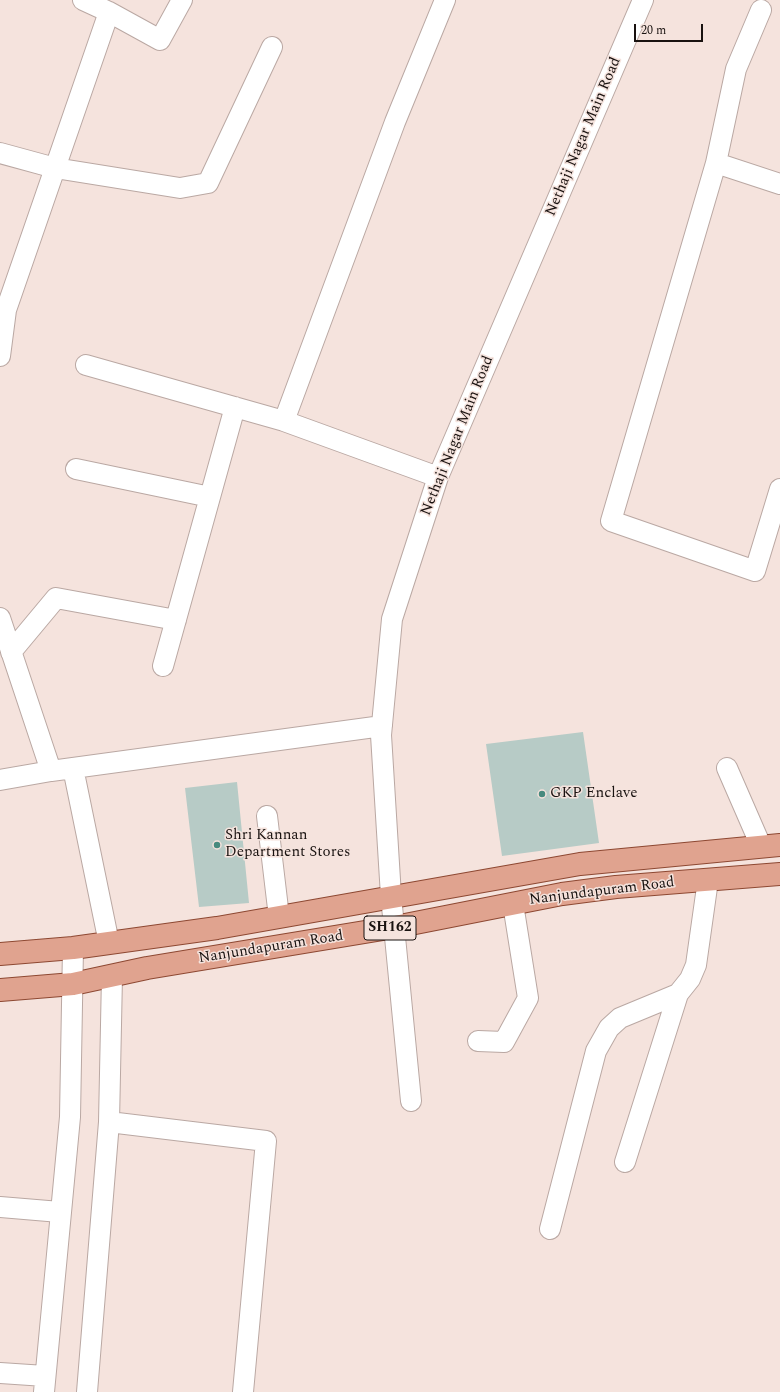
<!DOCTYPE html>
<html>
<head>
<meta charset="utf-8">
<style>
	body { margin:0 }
	#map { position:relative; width:780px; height:1392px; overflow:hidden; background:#f5e3dd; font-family:Spectral,serif }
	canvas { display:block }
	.scale { position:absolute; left:634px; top:24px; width:69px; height:18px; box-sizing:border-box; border:2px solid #191210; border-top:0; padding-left:5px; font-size:12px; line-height:14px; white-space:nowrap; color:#191210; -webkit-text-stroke:3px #f5e3dd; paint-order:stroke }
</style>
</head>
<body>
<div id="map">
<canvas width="780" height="1392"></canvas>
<div class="scale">20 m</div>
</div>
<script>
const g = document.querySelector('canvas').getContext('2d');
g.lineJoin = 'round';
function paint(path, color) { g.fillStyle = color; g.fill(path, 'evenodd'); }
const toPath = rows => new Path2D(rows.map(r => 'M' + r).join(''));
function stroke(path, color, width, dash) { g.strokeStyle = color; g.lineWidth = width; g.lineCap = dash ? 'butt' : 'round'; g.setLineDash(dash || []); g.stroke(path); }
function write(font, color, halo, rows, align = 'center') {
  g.font = font + ' Spectral,serif'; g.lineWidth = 3; g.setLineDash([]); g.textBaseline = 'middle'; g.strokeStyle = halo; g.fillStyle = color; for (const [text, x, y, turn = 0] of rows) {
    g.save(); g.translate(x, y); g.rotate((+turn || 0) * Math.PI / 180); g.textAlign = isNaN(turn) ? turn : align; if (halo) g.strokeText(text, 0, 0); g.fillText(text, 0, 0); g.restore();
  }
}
paint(toPath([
	[583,732,599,843,502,856,486,744],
	[237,782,249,903,199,907,185,788]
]), '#b7cbc6');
const street = toPath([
	[83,0,109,12],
	[761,10,736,69,716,163,780,184],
	[0,153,55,168,180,188,208,183,272,47],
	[716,163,611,521,755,571,780,489],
	[0,356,6,310,109,12,160,40,182,0],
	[86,365,284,421],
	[76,469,210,497],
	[438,477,284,421,395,122,445,0],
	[0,618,51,771,382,726],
	[11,652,56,598,176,620],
	[163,666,235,407],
	[73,768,109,943],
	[727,768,761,846],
	[0,780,51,771],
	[267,816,279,917],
	[478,1041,504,1042,528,998,513,904],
	[411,1101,391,896,381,735,392,619,438,477,643,0],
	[109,1122,266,1141,243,1392],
	[625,1162,678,994],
	[0,1207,60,1212],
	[550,1229,596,1051,609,1028,620,1018,678,994,690,979,696,965,708,880],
	[0,1373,45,1376],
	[44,1392,70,1117,73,948],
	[87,1392,109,1122,112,976]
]);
const primary = toPath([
	[0,954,73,948,217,928,580,864,780,845],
	[0,990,73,984,147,968,395,927,562,894,616,887,780,874]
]);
stroke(street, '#baa8a3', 22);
stroke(primary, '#8d4832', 24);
stroke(street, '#fff', 20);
stroke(primary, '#e0a38f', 22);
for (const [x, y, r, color] of [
	[542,794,4,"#478a7e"],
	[217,845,4,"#478a7e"]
]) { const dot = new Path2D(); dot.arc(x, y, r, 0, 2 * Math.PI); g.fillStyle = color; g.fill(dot); stroke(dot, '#f5e3dd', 1.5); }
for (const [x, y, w] of [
	[390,928,52]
]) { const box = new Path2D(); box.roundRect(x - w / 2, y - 12, w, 24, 3); g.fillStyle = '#f5e3dd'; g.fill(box); stroke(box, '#191210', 1); }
write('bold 14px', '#191210', null, [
	["SH162",390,928]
]);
write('15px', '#191210', '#f5e3dd', [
	["Nethaji Nagar Main Road",584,137,-67],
	["Nethaji Nagar Main Road",458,436,-68],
	["Nanjundapuram Road",602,892,-7],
	["Nanjundapuram Road",271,948,-9]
]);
write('15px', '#191210', '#f5e3dd', [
	["GKP Enclave",550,794],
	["Shri Kannan",225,836],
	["Department Stores",225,853]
], 'left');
</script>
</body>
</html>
